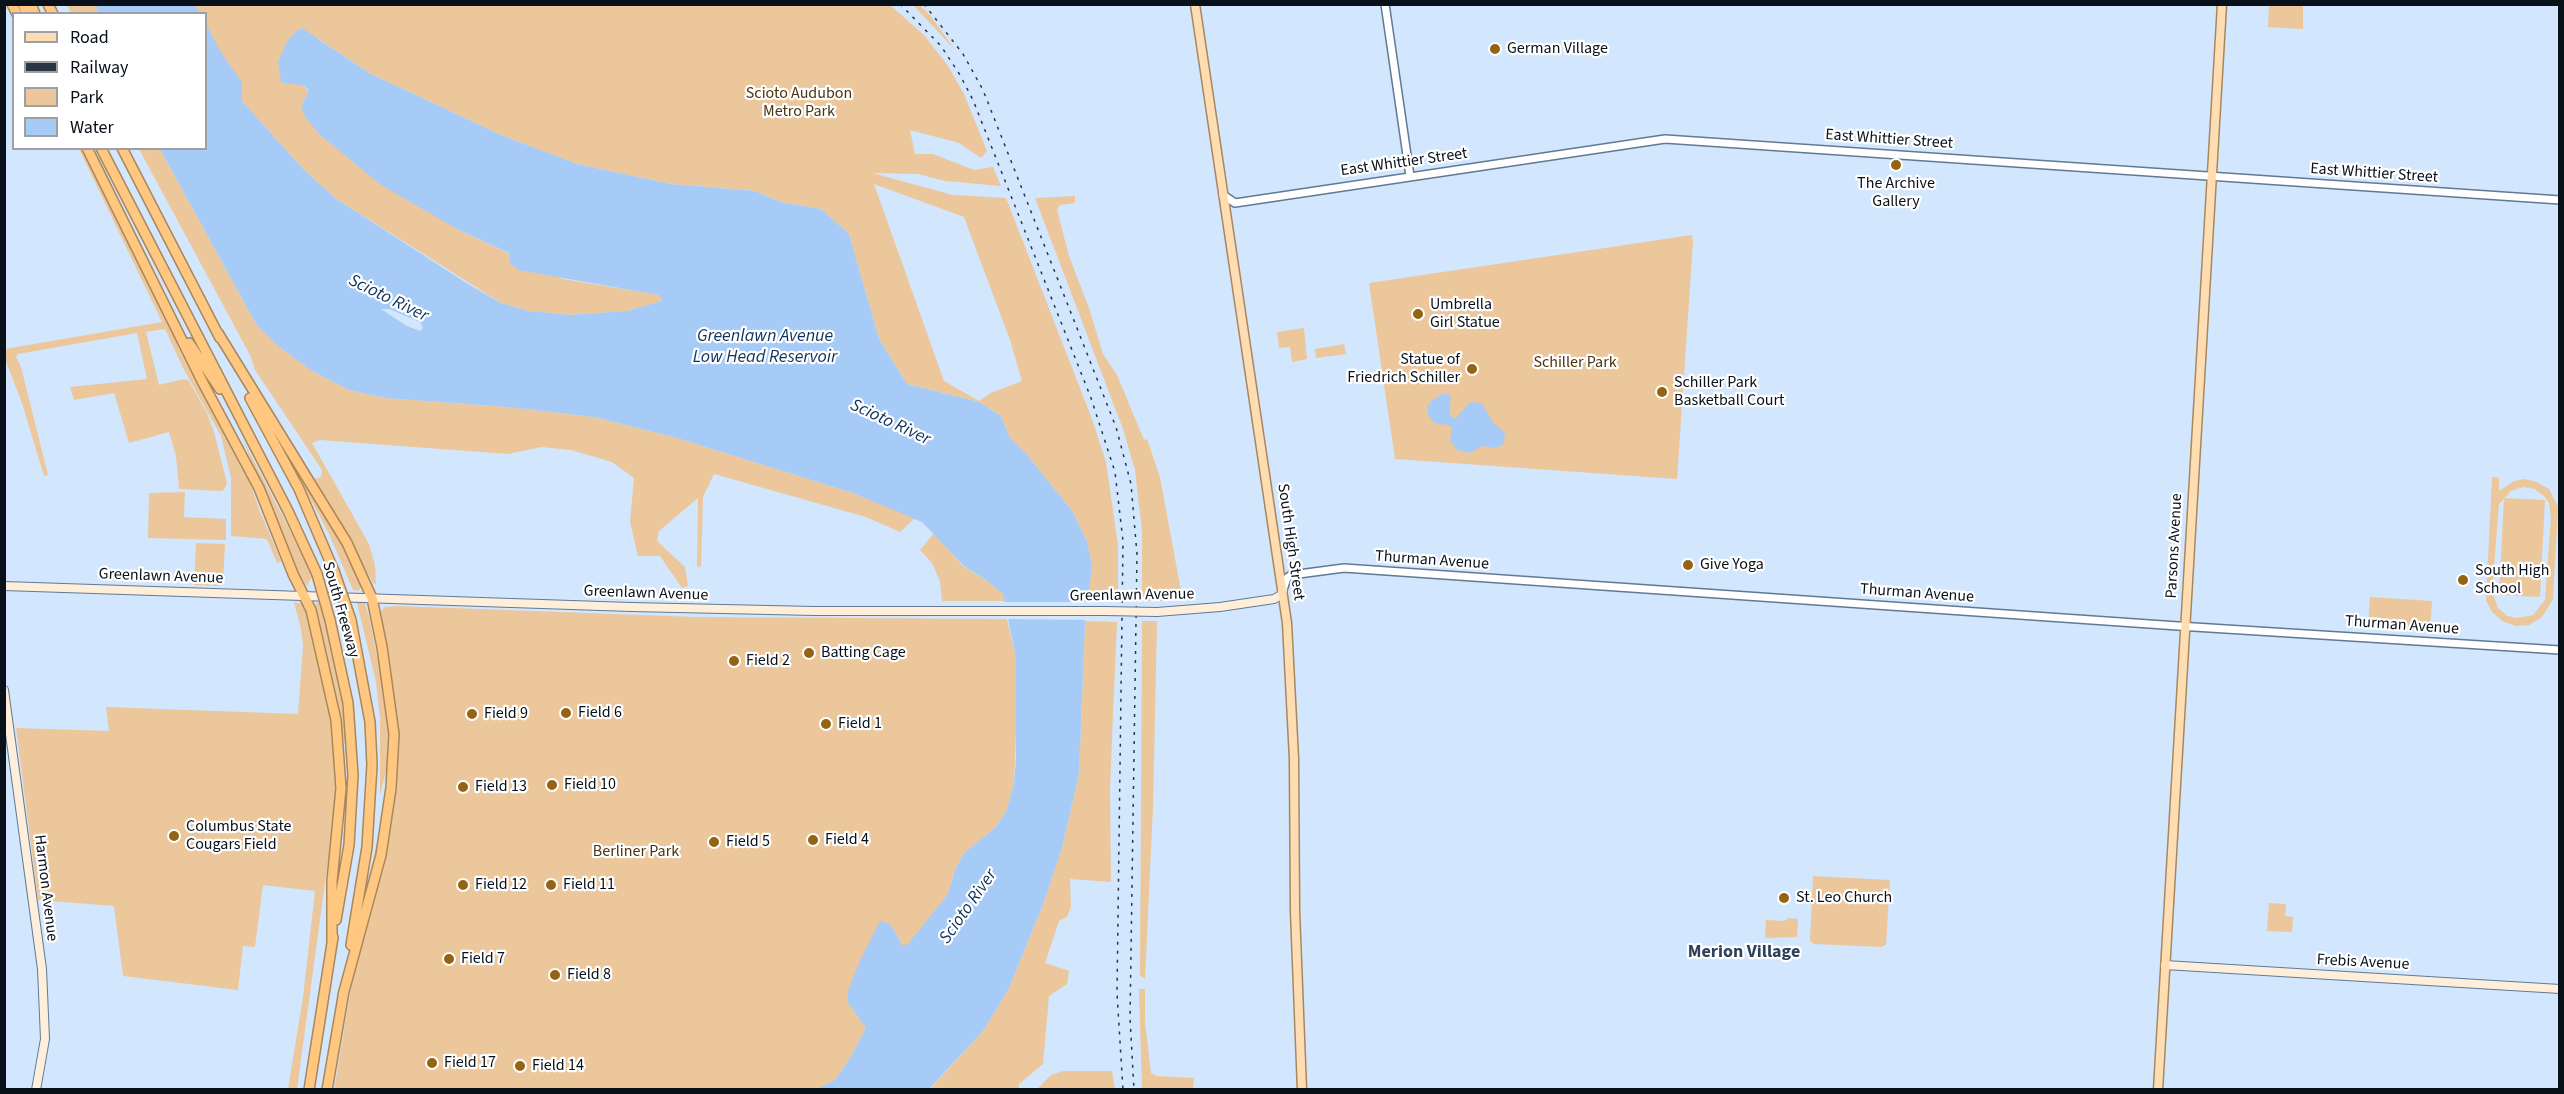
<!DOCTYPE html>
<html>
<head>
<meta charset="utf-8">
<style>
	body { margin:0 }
	#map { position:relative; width:2564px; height:1094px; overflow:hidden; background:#d2e6fe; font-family:"Source Sans 3",sans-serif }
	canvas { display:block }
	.frame { position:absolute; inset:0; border:6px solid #08101a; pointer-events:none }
	.legend { position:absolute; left:12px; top:12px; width:195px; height:138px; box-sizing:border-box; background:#fff; border:2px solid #9c9fa3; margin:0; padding:8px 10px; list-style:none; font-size:18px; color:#08101a }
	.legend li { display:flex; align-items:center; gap:12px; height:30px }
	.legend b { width:30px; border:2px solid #9c9fa3 }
</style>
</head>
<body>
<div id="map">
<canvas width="2564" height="1094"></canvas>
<div class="frame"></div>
<ul class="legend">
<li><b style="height:8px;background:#ffddb3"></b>Road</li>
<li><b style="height:8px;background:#2c3643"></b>Railway</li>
<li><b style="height:16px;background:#ecc79b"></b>Park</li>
<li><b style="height:16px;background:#a6cbf7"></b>Water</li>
</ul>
</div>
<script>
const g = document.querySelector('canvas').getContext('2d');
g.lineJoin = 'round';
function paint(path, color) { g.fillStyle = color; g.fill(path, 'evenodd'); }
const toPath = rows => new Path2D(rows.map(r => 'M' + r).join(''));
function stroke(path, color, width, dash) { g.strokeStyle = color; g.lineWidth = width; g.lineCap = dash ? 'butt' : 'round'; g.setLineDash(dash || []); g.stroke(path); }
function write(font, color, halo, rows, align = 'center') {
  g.font = font + ' "Source Sans 3",sans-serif'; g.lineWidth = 4.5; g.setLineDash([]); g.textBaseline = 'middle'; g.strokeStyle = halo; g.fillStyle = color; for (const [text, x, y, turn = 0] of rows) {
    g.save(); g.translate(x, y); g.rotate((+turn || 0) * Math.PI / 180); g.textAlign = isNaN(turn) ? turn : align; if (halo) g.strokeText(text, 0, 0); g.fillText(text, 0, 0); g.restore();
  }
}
paint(toPath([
	[67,5,96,5,98,13,71,13],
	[195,5,890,5,925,36,948,66,964,94,987,151,981,158,959,143,910,130,915,154,933,154,974,170,993,167,1001,186,945,181,918,174,872,173,953,195,1006,198,1092,419,1106,462,1118,545,1118,602,1087,602,1092,566,1087,542,1073,512,1028,456,1010,438,1001,416,979,402,907,384,879,339,849,234,821,209,780,202,755,191,672,184,577,164,501,135,369,73,319,39,302,85,457,229,563,279,660,295,662,301,626,311,570,315,529,311,501,303,335,198,304,170,242,101,206,24,206,14,200,13],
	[874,184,964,217,1010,340,1022,381,991,393,979,401,944,381],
	[913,5,919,5,930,15,955,50],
	[2269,5,2303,5,2303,29,2268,27],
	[79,149,90,149,142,258,180,351,250,482,259,509,281,561,277,563,267,539,231,536,231,478,221,436,183,368,165,329,146,332,159,385,184,379,189,381,207,413,214,432,227,483,225,488,222,491,179,489,176,456,169,432,129,443,114,393,74,400,70,387,147,379,137,333,18,354,16,357,21,367,48,475,44,476,22,403,5,359,5,349,162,322],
	[139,149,160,149,256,324,277,345,312,371,349,390,385,398,508,407,594,417,677,438,853,493,915,518,900,532,866,517,714,474,703,497,701,566,697,567,698,498,659,531,657,541,685,567,688,586,682,588,660,556,638,556,630,522,634,478,612,462,571,450,541,447,508,454,320,440,312,443,369,544,375,565,376,584,373,583,315,479,321,477,322,470,255,370,251,357],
	[1075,196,1075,203,1060,205,1057,210,1069,256,1089,308,1103,354,1117,375,1144,440,1147,439,1160,477,1181,591,1178,597,1170,601,1142,601,1142,531,1135,470,1123,429,1035,198],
	[1692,235,1693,242,1677,479,1395,459,1369,283],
	[1304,328,1307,359,1292,362,1290,347,1279,348,1277,332],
	[1344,344,1346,354,1316,358,1315,349],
	[242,438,313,575,307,586,297,572],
	[286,453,334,526,362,582,359,591,353,590,329,534],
	[2492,477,2499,478,2499,491,2514,481,2525,479,2537,482,2549,489,2558,507,2553,599,2542,617,2529,625,2516,626,2502,621,2492,612,2486,600],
	[2523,487,2535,489,2545,497,2549,503,2551,517,2545,600,2533,615,2517,618,2507,616,2498,608,2492,591,2499,504,2511,491],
	[185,492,184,517,226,519,226,540,148,538,149,493],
	[2504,498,2545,500,2540,597,2499,595],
	[934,533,963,566,986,580,1003,594,1005,601,942,601,940,581,932,563,920,550],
	[196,543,225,544,223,584,220,586,194,585],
	[2370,597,2432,601,2430,631,2368,627],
	[294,602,304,605,309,611,331,709,336,802,297,1089,288,1089,303,997,315,891,263,885,255,947,243,946,238,990,123,976,114,906,38,900,16,728,109,731,106,707,298,714,303,646,301,629],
	[316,603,324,603,342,674,348,758,317,616],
	[357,603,365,603,370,620,387,709,389,744,387,767,380,795,380,719,376,682],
	[398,606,696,617,1007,619,1016,658,1017,707,1014,784,1006,812,995,828,964,853,955,870,948,894,907,946,902,945,891,925,861,958,853,1010,866,1028,852,1055,835,1080,817,1090,334,1090,371,868,390,784,395,724,392,680,379,618,380,612,385,607],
	[1085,621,1117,622,1110,787,1111,882,1070,879,1071,907,1067,917,1059,921,1045,963,1069,971,1067,984,1049,996,1043,1064,1019,1084,1019,1089,929,1090,983,1031,1008,990,1042,907,1062,848,1079,774],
	[1142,621,1157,621,1153,807,1145,979,1140,975],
	[1813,876,1890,880,1886,945,1881,947,1814,944,1810,941],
	[2269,903,2286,904,2285,916,2293,917,2292,932,2267,931],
	[1789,918,1798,919,1797,937,1765,938,1766,920,1784,921],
	[1139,989,1145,989,1145,1022,1151,1073,1157,1076,1194,1078,1193,1089,1142,1089],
	[1063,1071,1112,1071,1115,1089,1037,1089,1051,1075]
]), '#ecc79b');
paint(toPath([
	[96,5,195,5,200,13,98,13],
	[206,24,219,49,242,83,242,101,304,170,335,198,468,284,501,303,529,311,570,315,626,311,662,301,659,295,518,270,510,263,509,253,457,229,381,185,319,134,306,118,301,107,309,90,302,85,281,83,278,62,287,41,296,31,302,28,369,73,501,135,577,164,671,184,755,191,780,202,821,209,849,234,879,339,907,384,979,402,1001,416,1010,438,1028,456,1073,512,1087,542,1092,566,1085,622,1079,774,1062,848,1042,907,1008,990,983,1031,929,1089,817,1089,835,1080,852,1055,866,1028,848,1003,848,991,861,958,880,921,891,925,902,945,907,945,948,894,955,870,964,853,995,828,1006,812,1014,784,1016,758,1016,658,1003,594,986,580,964,566,922,522,853,493,677,438,594,417,508,407,385,398,349,390,312,371,277,345,256,324,160,149,206,148],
	[381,309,389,309,420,322,423,328,420,331,407,326],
	[1442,394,1448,394,1451,398,1449,412,1452,418,1456,418,1469,403,1474,402,1482,404,1493,422,1505,433,1504,444,1495,448,1482,446,1470,453,1457,450,1450,440,1452,426,1434,423,1428,414,1427,407,1430,402]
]), '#a6cbf7');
paint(toPath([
	[1002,602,1090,602,1088,620,1004,619]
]), '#d2e6fe');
const tertiary = toPath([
	[1385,4,1410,176],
	[1223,195,1235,203,1665,139,2560,200],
	[1283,590,1287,578,1291,575,1344,568,2178,626,2560,650]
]);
const secondary = toPath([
	[4,586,631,607,815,611,1105,611],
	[1157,612,1220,607,1274,599,1281,595,1283,590],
	[4,690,42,969,45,1039,36,1090],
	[2165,965,2560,989]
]);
const primary = toPath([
	[1195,4,1287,623,1294,759,1295,911,1302,1090],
	[2158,1090,2222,4]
]);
const motorway = toPath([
	[12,4,17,14],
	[23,4,27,14],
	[31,4,35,14],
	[48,4,53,14],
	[87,148,203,383,259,488,293,574,311,610,336,720,341,788,332,881,332,943],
	[101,148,288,511,317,574],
	[122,148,220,338],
	[218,333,347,543,372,598,382,647,394,734,391,788,381,855,343,995],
	[189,343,220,389],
	[250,398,299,489,334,571],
	[330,620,348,703,353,775,349,845,336,920],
	[351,620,370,722,372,765,367,847,351,945],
	[309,1090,333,937],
	[327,1090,344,991]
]);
stroke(tertiary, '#627993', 10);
stroke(secondary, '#627993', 10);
stroke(primary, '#a9875c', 11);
stroke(motorway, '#a9875c', 12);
stroke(tertiary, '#fff', 7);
stroke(secondary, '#ffeed9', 8);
stroke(primary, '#ffddb3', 8);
stroke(motorway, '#ffc780', 9);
stroke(toPath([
	[900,4,941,46,960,75,973,100,1091,398,1115,472,1123,541,1117,993,1123,1090],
	[924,4,963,54,983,90,1116,427,1131,484,1137,554,1130,1018,1134,1090]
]), '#2c3643', 1.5, [3, 6]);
const secondaryBridge = toPath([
	[1105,611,1157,612]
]);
const motorwayBridge = toPath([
	[334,571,351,620],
	[317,574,330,620]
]);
stroke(secondaryBridge, '#627993', 10, []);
stroke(motorwayBridge, '#a9875c', 12, []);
stroke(secondaryBridge, '#ffeed9', 8);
stroke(motorwayBridge, '#ffc780', 9);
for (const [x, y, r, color] of [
	[1495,49,6,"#956314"],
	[1896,165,6,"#956314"],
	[1418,314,6,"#956314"],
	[1472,369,6,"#956314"],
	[1662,392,6,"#956314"],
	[1688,565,6,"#956314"],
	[2463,580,6,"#956314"],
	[809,653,6,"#956314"],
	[734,661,6,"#956314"],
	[566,713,6,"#956314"],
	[472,714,6,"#956314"],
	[826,724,6,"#956314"],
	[552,785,6,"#956314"],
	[463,787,6,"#956314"],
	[174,836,6,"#956314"],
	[813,840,6,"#956314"],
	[714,842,6,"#956314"],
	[463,885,6,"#956314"],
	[551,885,6,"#956314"],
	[1784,898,6,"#956314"],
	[449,959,6,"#956314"],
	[555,975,6,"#956314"],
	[432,1063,6,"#956314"],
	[520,1066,6,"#956314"]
]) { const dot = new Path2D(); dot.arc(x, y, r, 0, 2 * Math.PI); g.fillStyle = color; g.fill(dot); stroke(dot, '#fff', 2); }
write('16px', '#08101a', '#fff', [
	["German Village",1507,49],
	["The Archive",1896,184,"center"],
	["Gallery",1896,202,"center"],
	["Umbrella",1430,305],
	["Girl Statue",1430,323],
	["Statue of",1460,360,"right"],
	["Friedrich Schiller",1460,378,"right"],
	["Schiller Park",1674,383],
	["Basketball Court",1674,401],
	["Give Yoga",1700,565],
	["South High",2475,571],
	["School",2475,589],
	["Batting Cage",821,653],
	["Field 2",746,661],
	["Field 6",578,713],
	["Field 9",484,714],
	["Field 1",838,724],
	["Field 10",564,785],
	["Field 13",475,787],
	["Columbus State",186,827],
	["Cougars Field",186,845],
	["Field 4",825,840],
	["Field 5",726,842],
	["Field 12",475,885],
	["Field 11",563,885],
	["St. Leo Church",1796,898],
	["Field 7",461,959],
	["Field 8",567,975],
	["Field 17",444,1063],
	["Field 14",532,1066]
], 'left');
write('16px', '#4d3410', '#fff', [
	["Scioto Audubon",799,94],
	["Metro Park",799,112],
	["Schiller Park",1575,363],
	["Berliner Park",636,852]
]);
write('16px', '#08101a', '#fff', [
	["East Whittier Street",1889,140,4],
	["East Whittier Street",1404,163,-8],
	["East Whittier Street",2374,174,4],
	["South High Street",1290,542,82],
	["Parsons Avenue",2175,546,-87],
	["Thurman Avenue",1432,561,4],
	["Greenlawn Avenue",161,577,2],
	["Greenlawn Avenue",646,594,2],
	["Thurman Avenue",1917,594,4],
	["Greenlawn Avenue",1132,596,-1],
	["South Freeway",340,610,74],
	["Thurman Avenue",2402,626,4],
	["Harmon Avenue",45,888,83],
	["Frebis Avenue",2363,963,3]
]);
write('italic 18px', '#0d335b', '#fff', [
	["Scioto River",388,299,26],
	["Greenlawn Avenue",765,337],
	["Low Head Reservoir",765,358],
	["Scioto River",890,423,25],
	["Scioto River",969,907,-55]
]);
write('bold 18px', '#2d4159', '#fff', [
	["Merion Village",1744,953]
]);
</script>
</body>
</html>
